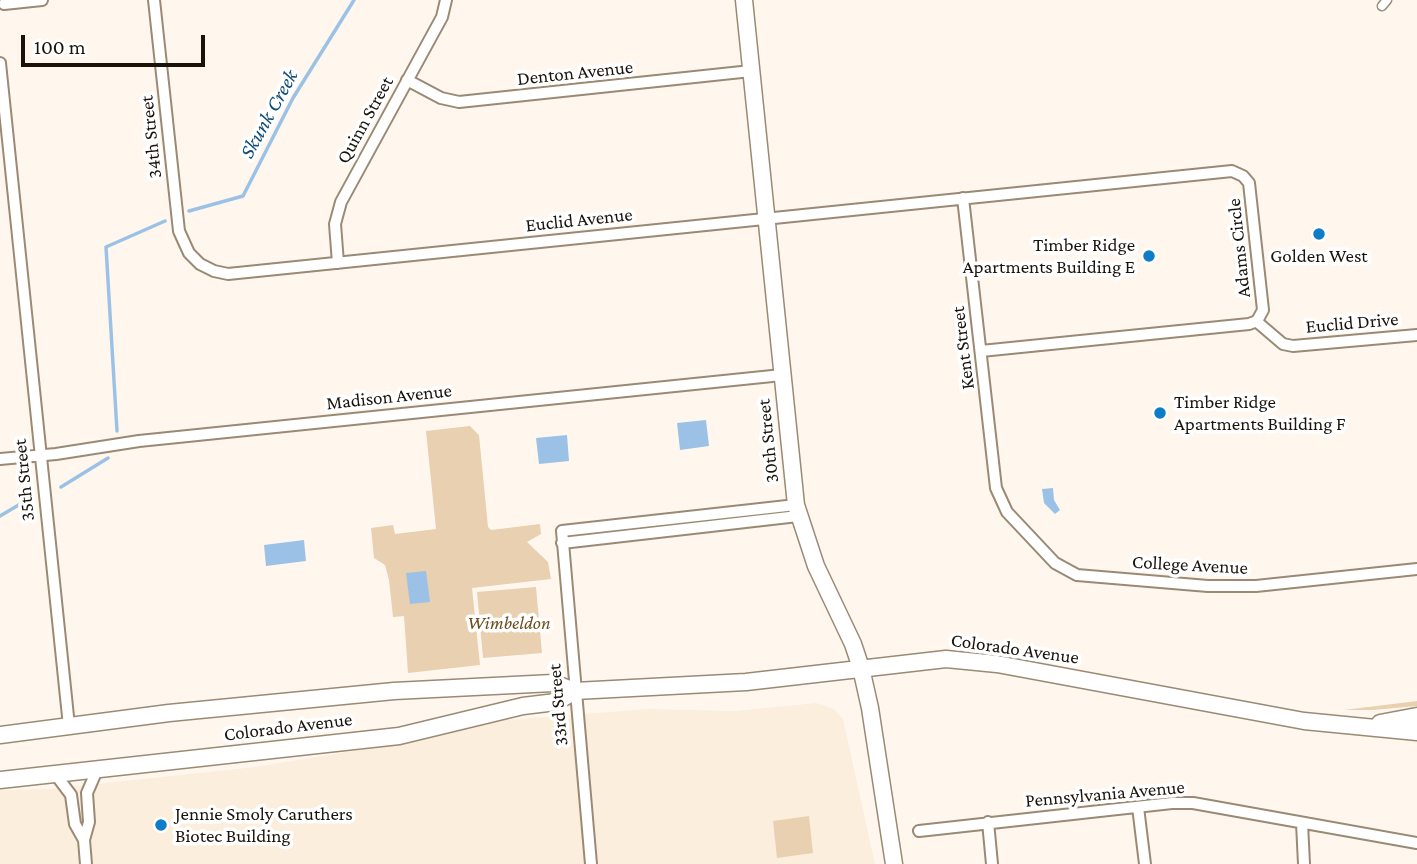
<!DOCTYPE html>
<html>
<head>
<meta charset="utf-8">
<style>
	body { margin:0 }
	#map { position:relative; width:1417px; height:864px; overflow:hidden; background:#fff7ee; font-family:"Crimson Pro",serif }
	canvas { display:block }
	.scale { position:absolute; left:21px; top:35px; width:184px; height:32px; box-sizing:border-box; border:4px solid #19130b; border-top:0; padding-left:9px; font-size:21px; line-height:24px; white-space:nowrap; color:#19130b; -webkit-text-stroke:5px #fff; paint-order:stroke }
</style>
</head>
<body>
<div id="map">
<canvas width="1417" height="864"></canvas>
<div class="scale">100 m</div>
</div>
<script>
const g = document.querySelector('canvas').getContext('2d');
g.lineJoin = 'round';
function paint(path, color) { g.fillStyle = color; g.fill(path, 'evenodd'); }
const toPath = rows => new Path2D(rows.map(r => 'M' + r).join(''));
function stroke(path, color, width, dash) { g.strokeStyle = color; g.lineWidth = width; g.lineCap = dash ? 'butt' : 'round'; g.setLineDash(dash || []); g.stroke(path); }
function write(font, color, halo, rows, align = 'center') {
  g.font = font + ' "Crimson Pro",serif'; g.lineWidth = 7; g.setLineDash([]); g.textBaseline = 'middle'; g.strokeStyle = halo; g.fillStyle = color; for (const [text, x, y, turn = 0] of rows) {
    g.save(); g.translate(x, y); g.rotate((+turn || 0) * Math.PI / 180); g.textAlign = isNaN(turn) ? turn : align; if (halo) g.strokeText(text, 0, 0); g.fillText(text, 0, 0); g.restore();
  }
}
paint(toPath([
	[816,703,834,709,843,719,875,864,0,864,0,790,49,789,255,767,426,739,505,720,649,709,735,711]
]), '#fceedc');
paint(toPath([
	[470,426,479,435,488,527,491,530,540,524,541,534,527,542,548,562,551,579,472,588,480,665,408,673,404,616,393,617,389,580,385,565,374,558,371,528,393,525,395,534,436,529,426,431],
	[536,587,542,653,483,658,477,592],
	[1417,701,1417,706,1373,710,1344,710],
	[809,816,813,853,777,858,773,821]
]), '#e8d0b1');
paint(toPath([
	[706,420,709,446,680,450,677,423],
	[567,435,569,461,539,464,536,438],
	[1053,488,1054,500,1060,510,1055,514,1044,503,1042,489],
	[304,540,306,561,266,566,264,545],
	[426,571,430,602,410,604,406,573]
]), '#9bc2e6');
stroke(toPath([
	[189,211,243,196,293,98,354,0],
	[117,431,106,247,165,221],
	[61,487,108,458],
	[0,516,32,497]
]), '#9bc2e6', 3.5);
const pedestrian = toPath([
	[1382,6,1387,0]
]);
const minor = toPath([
	[154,0,179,231,189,253,200,264,214,271,228,274,1232,171,1243,176,1249,183,1263,310,1257,321,1249,324,981,351],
	[4,4,42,0],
	[0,63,69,726],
	[407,80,441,98,459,102,751,71],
	[963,198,996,488,1007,512,1055,563,1077,575,1208,586,1256,586,1417,569],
	[338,263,335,224,341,202,442,17,446,0],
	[1256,321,1283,344,1293,346,1417,335],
	[0,459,56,454,139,441,782,375],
	[562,543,798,516],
	[56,775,71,795,75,824,84,840,86,864],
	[1138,807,1145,864],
	[988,822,992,864],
	[1302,823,1304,864],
	[919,831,1172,803,1193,803,1417,843],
	[84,840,89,822,87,793,97,770],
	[591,864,562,531,796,505]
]);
const secondary = toPath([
	[744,0,796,505,816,566,853,644,861,668,870,708,894,864],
	[1380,723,1417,716],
	[0,735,169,713,394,691,553,683,575,691,746,682,946,659,997,664,1304,721,1417,732],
	[0,780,399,736,523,706,556,702,575,691]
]);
stroke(pedestrian, '#9a8a75', 11);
stroke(minor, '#9a8a75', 14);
stroke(secondary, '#9a8a75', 19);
stroke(pedestrian, '#fff', 8);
stroke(minor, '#fff', 10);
stroke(secondary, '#fff', 16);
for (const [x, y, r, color] of [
	[1319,234,7,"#0e7cc6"],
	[1149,256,7,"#0e7cc6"],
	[1160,413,7,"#0e7cc6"],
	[161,825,7,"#0e7cc6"]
]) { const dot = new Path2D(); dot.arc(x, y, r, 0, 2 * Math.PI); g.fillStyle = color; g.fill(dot); stroke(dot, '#fff', 2.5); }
write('19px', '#19130b', '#fff', [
	["Denton Avenue",575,73,-6],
	["Quinn Street",365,120,-61],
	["34th Street",151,137,-96],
	["Euclid Avenue",579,220,-6],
	["Adams Circle",1239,248,-96],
	["Euclid Drive",1352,323,-5],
	["Kent Street",963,348,-97],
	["Madison Avenue",389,397,-6],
	["30th Street",768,441,-96],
	["35th Street",24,480,-96],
	["College Avenue",1190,565,3],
	["Colorado Avenue",1015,649,8],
	["33rd Street",558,705,-95],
	["Colorado Avenue",288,727,-7],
	["Pennsylvania Avenue",1105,794,-5]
]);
write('19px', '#19130b', '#fff', [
	["Timber Ridge",1135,245,"right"],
	["Apartments Building E",1135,267,"right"],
	["Golden West",1319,256,"center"],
	["Timber Ridge",1174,402],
	["Apartments Building F",1174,424],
	["Jennie Smoly Caruthers",175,814],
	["Biotec Building",175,836]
], 'left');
write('italic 19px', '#6c4d1d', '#fff', [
	["Wimbeldon",509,623]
]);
write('italic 21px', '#104d7a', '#fff', [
	["Skunk Creek",269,114,-61]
]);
</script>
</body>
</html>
